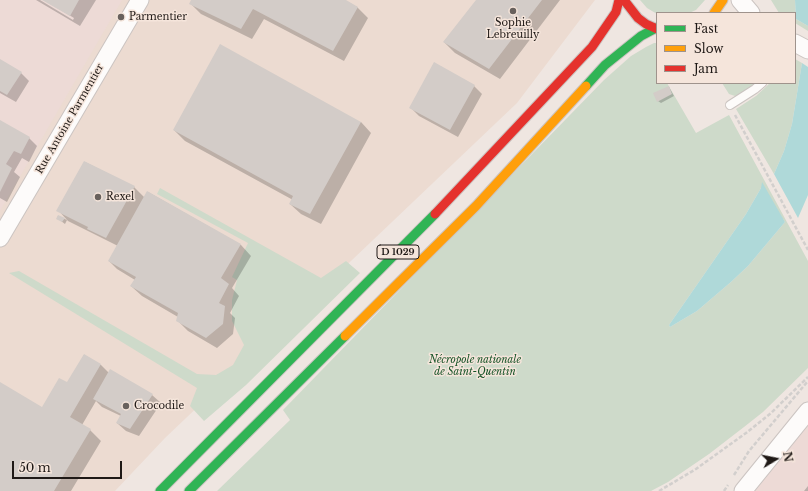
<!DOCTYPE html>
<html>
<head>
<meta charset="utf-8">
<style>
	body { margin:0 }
	#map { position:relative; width:808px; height:491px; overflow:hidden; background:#efe6e1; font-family:"Libre Baskerville",serif }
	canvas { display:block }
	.legend { position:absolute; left:656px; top:12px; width:140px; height:72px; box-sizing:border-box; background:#f5e5db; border:1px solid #9f938c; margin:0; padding:5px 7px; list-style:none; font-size:12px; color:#1f1916 }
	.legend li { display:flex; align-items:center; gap:8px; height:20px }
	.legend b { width:20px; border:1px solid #9f938c }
	.north { position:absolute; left:756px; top:439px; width:40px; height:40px; -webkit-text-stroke:3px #f5e5db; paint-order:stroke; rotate:80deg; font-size:11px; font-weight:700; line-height:16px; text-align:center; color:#1f1916 }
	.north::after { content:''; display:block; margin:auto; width:14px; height:18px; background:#1f1916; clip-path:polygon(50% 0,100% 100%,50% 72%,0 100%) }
	.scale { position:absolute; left:12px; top:461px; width:110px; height:18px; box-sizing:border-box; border:2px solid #1f1916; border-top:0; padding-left:5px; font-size:12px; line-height:14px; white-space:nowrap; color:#1f1916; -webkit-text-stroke:3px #f5e5db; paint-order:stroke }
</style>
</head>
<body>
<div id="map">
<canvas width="808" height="491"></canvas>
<ul class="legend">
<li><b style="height:5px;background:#30b455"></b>Fast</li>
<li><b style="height:5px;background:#ff9f0a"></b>Slow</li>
<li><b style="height:5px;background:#e5322d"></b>Jam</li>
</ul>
<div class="north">N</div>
<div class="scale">50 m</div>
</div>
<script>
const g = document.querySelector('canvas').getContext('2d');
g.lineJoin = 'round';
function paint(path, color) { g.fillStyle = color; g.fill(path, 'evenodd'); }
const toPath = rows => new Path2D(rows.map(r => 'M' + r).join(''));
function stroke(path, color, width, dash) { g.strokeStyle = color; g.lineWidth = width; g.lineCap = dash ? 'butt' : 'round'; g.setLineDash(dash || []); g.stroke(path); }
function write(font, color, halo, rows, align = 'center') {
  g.font = font + ' "Libre Baskerville",serif'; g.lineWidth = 3; g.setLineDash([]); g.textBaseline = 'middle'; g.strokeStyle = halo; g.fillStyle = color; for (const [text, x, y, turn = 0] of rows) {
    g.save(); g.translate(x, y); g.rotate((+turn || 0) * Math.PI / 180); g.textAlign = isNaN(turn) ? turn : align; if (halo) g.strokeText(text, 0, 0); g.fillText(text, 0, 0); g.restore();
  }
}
paint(toPath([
	[121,0,595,0,517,103,165,438,115,491,0,491,0,201]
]), '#ecdbd1');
paint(toPath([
	[0,0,122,0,0,211],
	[808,403,808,491,736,491]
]), '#eddad6');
paint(toPath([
	[640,0,705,0,696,10,689,13,657,14,647,8],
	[771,0,795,0,796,19,808,26,808,31,795,23,795,13,779,13],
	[654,43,657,43,657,83,667,83,696,133,729,115,808,261,808,368,763,412,744,427,709,454,668,482,651,491,217,491,290,420,283,410,604,80,631,56,646,47],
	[761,188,785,222,748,266,731,282,697,311,670,327,669,325,746,214],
	[795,59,802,63,792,124,784,151,774,174,736,109,756,96,770,83,795,83],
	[722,83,756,83,741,94,735,96,729,94],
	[160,188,321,278,346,261,360,273,246,385,204,421,190,406,197,388,9,273,19,271,197,374,216,375,233,365,244,345,232,321,232,300,237,280,232,277,248,243,157,194]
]), '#cedaca');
paint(toPath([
	[795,0,808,0,808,26,796,19],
	[802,63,808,67,808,195,798,218,774,174,784,151,792,124],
	[762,182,785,222,748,266,731,282,697,311,670,327,669,325,746,214,761,188]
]), '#afd9d9');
paint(toPath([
	[36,0,40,0,73,20,74,18,44,0,96,0,80,26],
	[192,0,344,0,357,7,368,18,344,61,264,19,252,39,201,14,191,4],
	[477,0,560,0,500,79,455,53,444,42],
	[0,60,21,73,29,81,16,102,0,93],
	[474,86,482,94,458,137,419,116,411,108],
	[669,87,674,96,661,103,658,101],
	[0,121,29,138,37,146,29,162,22,158,14,172,20,177,7,202,0,198],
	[361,122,371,133,321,224,301,214,290,204,293,200,185,141,174,130],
	[85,162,134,187,145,198,148,192,241,245,251,256,232,288,239,296,230,313,235,318,233,334,217,348,188,331,177,320,178,317,142,296,131,286,135,280,117,269,109,261,118,246,68,221,58,210],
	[58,216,67,220,65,224,57,218],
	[84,355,101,365,109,373,110,371,152,395,161,403,139,436,126,431,117,423,121,416,102,407,96,401,82,425,90,430,101,441,71,491,0,491,0,383,42,408,68,384],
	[808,486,808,491,804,491]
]), '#0003');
paint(toPath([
	[42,0,79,0,70,16],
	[191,0,346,0,358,7,333,51,253,9,241,29,189,4],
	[476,0,542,0,489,69,443,42],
	[220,44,361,122,310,214,289,204,293,196,173,130],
	[0,59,22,72,7,95,0,91],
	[434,62,475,85,450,130,409,108],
	[669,86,672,94,657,102,653,93],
	[0,120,30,137,21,154,14,151,6,164,12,168,0,192],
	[84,161,135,186,106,238,87,229,88,227,56,211],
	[147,191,241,244,221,278,229,284,219,303,225,306,223,324,206,338,176,321,178,313,130,286,136,277,108,261],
	[58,215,65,218,62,222,56,219],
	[84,354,101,364,70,417,91,429,54,491,0,491,0,382,42,407,59,378,67,382],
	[110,369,153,394,130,429,116,423,121,414,93,399]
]), '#d3ccc8');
const lane = toPath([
	[730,105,755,89,762,83]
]);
const street = toPath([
	[740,0,751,13],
	[795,43,808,50],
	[0,238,140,0],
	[743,491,808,411]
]);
const fast = toPath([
	[586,86,605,65,641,36,656,28],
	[160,491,435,214],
	[189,491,345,336]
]);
const slow = toPath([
	[714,13,723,0],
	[345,336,476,206,586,86]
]);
const jam = toPath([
	[624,0,638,18,646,24,657,29],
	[435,214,592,47,616,12,619,0]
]);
stroke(lane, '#cbc4c1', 10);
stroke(street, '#cbc4c1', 19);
stroke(fast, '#cbc4c1', 11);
stroke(slow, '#cbc4c1', 11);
stroke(jam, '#cbc4c1', 11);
stroke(toPath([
	[735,115,808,250],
	[734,475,749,451,808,381],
	[659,491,696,469,746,433,771,413,808,377],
	[724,491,728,485]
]), '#d2cfcd', 2.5, [4, 2]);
stroke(lane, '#fdfbfa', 8);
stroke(street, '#fdfbfa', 17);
stroke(fast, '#30b455', 9);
stroke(slow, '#ff9f0a', 9);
stroke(jam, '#e5322d', 9);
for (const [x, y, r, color] of [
	[513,11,4,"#68615d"],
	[121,17,4,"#68615d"],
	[98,197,4,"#68615d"],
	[126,406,4,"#68615d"]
]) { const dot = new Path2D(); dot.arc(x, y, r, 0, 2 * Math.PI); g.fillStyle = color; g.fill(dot); stroke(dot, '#f5e5db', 1.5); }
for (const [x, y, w] of [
	[398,252,42]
]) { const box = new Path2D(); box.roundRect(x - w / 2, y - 7, w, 14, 3); g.fillStyle = '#f5e5db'; g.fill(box); stroke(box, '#1f1916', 1); }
write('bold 9px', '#1f1916', null, [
	["D 1029",398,252]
]);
write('10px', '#1f1916', '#f5e5db', [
	["Parmentier",129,17],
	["Sophie",513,23,"center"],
	["Lebreuilly",513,35,"center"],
	["Rexel",106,197],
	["Crocodile",134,406]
], 'left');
write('10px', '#1f1916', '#f5e5db', [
	["Rue Antoine Parmentier",70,119,-60]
]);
write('italic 10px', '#155326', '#f5e5db', [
	["Nécropole nationale",475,360],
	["de Saint-Quentin",475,372]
]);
</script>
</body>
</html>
